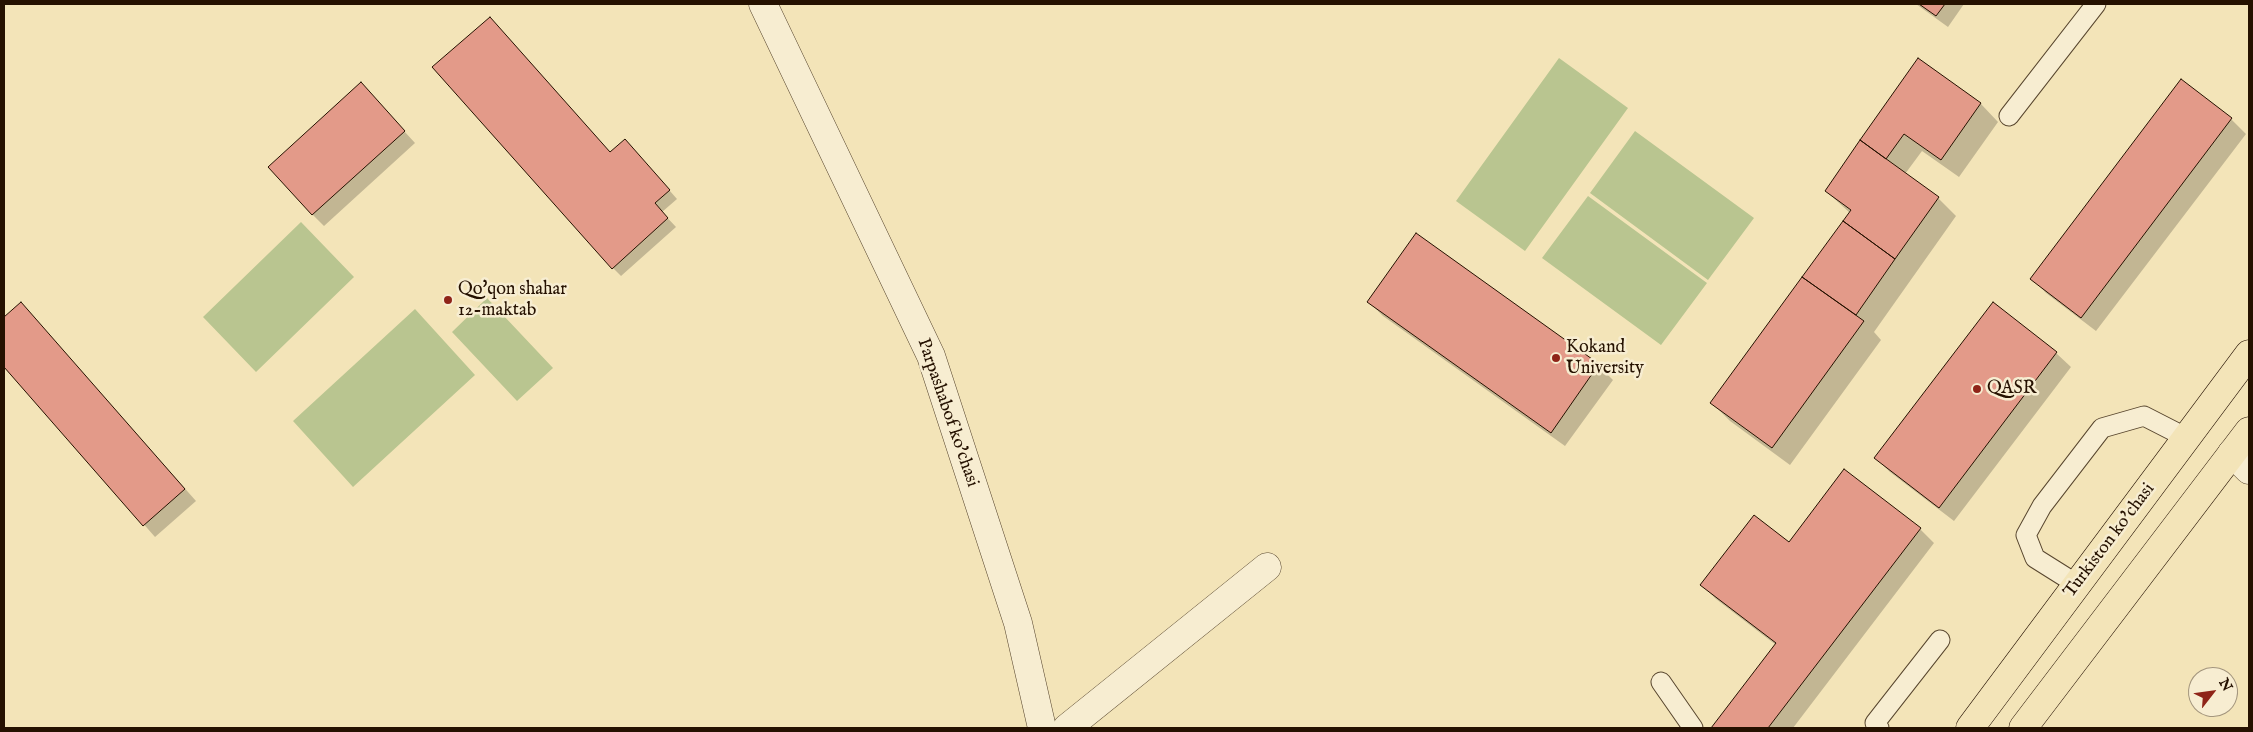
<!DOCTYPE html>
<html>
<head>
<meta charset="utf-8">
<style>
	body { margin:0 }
	#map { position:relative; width:2253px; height:732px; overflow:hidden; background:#f3e4b8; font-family:"IM FELL English",serif }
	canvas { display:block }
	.frame { position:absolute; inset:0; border:5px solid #251100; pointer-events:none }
	.north { position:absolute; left:2188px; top:667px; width:50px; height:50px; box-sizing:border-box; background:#f7edd1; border:1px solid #a3957d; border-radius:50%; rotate:60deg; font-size:14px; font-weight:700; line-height:20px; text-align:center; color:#251100 }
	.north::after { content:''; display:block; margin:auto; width:18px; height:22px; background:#8f2418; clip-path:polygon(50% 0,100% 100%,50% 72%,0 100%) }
</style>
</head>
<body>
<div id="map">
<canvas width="2253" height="732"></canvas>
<div class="frame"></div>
<div class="north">N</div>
</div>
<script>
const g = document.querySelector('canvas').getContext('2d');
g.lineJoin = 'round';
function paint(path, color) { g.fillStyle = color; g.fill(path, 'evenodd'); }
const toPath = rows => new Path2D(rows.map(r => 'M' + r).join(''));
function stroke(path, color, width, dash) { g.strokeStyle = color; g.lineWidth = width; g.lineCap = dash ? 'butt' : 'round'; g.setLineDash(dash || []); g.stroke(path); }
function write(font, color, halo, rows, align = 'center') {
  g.font = font + ' "IM FELL English",serif'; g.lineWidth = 5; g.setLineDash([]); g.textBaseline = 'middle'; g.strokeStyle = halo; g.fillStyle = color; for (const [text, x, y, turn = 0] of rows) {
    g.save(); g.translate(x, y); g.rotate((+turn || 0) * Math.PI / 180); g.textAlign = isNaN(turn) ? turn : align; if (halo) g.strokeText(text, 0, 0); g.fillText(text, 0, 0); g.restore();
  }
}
paint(toPath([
	[1559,58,1628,108,1525,251,1456,201],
	[1635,131,1754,218,1708,280,1590,193],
	[1588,196,1707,283,1661,345,1542,258],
	[301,222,354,277,256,372,203,317],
	[487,298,553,368,517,401,452,332],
	[415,309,475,375,353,487,293,421]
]), '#b9c590');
paint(toPath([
	[1916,4,1964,4,1948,27],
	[1919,60,1981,104,1998,122,1959,177,1922,151,1905,174,1938,198,1956,216,1874,332,1881,340,1790,465,1730,421,1712,403,1850,213,1826,191],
	[2182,81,2231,119,2246,134,2096,331,2046,293,2032,278],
	[372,96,415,143,324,226,312,214],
	[633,149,677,199,662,212,676,227,621,276,613,268,610,154],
	[1416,235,1598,365,1613,380,1565,446,1383,316,1369,302],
	[21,304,196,501,155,537,4,365,4,319],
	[2056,353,2071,367,1954,521,1890,472,1876,458],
	[1844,471,1920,529,1934,543,1793,728,1713,728,1776,645,1716,599,1702,585,1789,543]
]), '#0003');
const building = toPath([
	[1919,4,1945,4,1936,16,1919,4],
	[490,17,610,152,625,139,670,190,655,203,668,218,612,269,432,67,490,17],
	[1918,58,1981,103,1941,160,1904,134,1886,159,1860,140,1918,58],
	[2181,79,2232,118,2081,318,2030,279,2181,79],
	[361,82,405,131,312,215,268,167,361,82],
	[1860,140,1939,197,1895,259,1843,221,1851,210,1825,191,1860,140],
	[1843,221,1895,259,1856,315,1802,277,1843,221],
	[1416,233,1599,364,1551,433,1367,302,1416,233],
	[1802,277,1864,321,1772,448,1710,403,1802,277],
	[21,302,185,489,143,526,4,367,4,317,21,302],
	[1993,302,2057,352,1939,508,1874,458,1993,302],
	[1844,469,1921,528,1768,728,1711,728,1776,643,1700,585,1754,515,1789,542,1844,469]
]);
paint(building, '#e39a89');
stroke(building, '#251100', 1);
const service = toPath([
	[2009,116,2096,4],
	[2078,585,2035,558,2026,535,2042,506,2102,428,2144,416,2187,438],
	[1661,682,1693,728],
	[1879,728,1875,723,1940,640]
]);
const minor = toPath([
	[2232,453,2249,470],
	[1067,728,1267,567]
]);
const tertiary = toPath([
	[763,4,931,356,1018,623,1042,728]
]);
const primary = toPath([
	[1970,728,2249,354],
	[2023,728,2249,431]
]);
stroke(service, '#58462e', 21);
stroke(minor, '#58462e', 29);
stroke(tertiary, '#58462e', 29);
stroke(primary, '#251100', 29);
stroke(service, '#f7edd1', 19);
stroke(minor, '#f7edd1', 28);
stroke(tertiary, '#f7edd1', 28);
stroke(primary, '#f3e4b8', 28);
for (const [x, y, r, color] of [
	[448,300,5,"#8f2418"],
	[1556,358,5,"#8f2418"],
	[1977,389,5,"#8f2418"]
]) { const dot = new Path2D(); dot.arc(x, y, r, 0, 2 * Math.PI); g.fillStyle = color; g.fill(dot); stroke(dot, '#f7edd1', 2); }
write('18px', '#251100', '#f7edd1', [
	["Qo'qon shahar",458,290],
	["12-maktab",458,311],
	["Kokand",1566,348],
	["University",1566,369],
	["QASR",1987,389]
], 'left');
write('18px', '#251100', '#f7edd1', [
	["Parpashabof ko'chasi",947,413,71],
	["Turkiston ko'chasi",2110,541,-53]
]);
</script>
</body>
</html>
